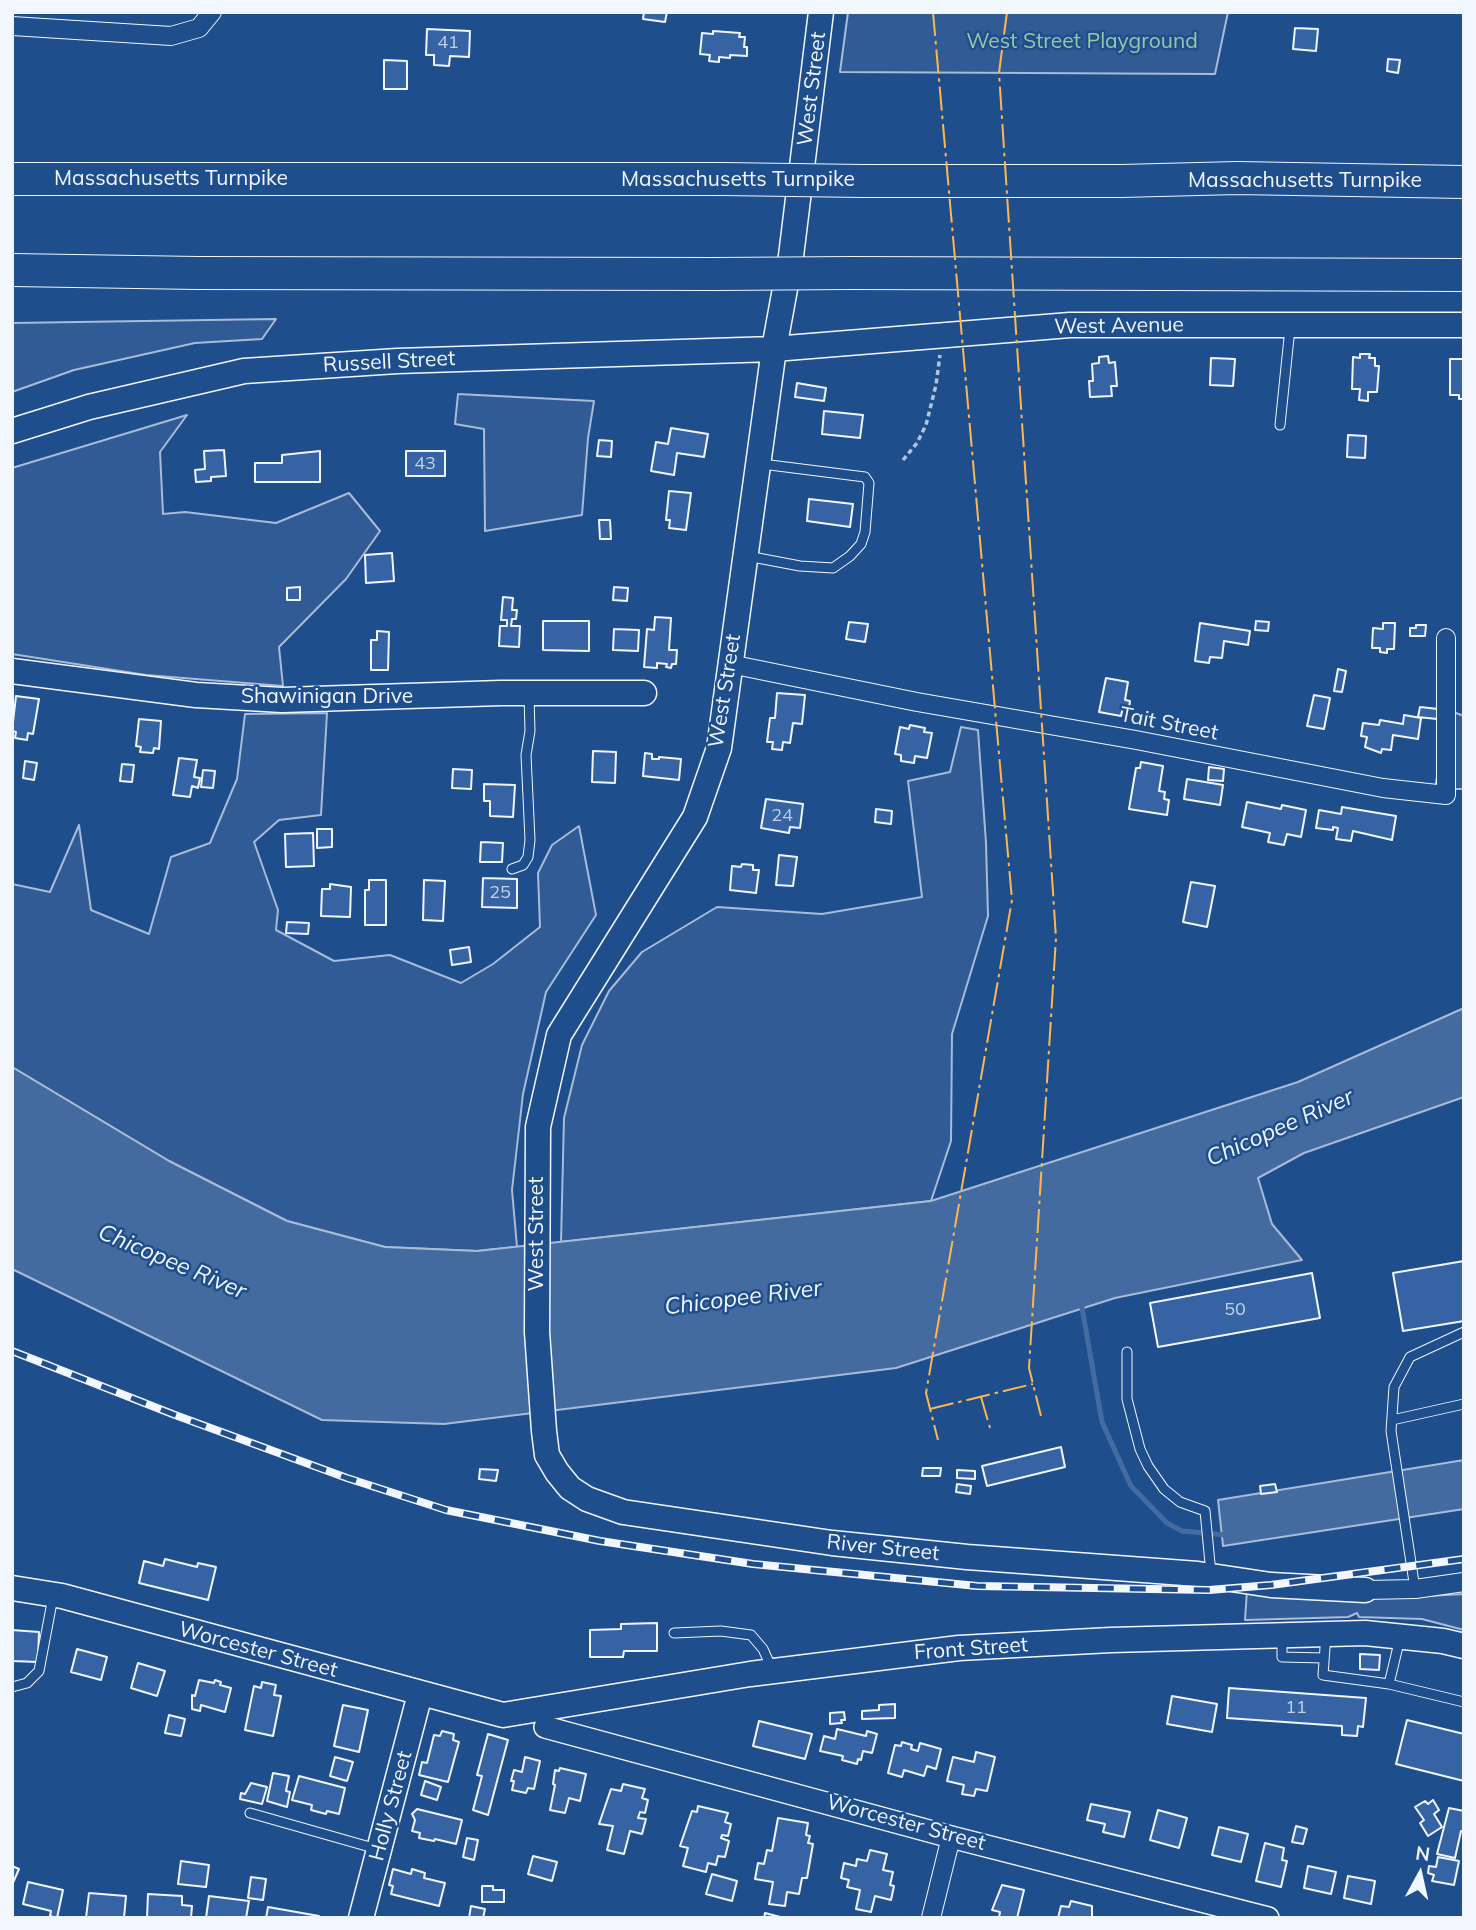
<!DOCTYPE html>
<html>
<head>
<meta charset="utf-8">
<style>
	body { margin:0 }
	#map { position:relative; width:1476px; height:1930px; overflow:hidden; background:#1f4e8c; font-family:Mulish,sans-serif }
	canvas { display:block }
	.frame { position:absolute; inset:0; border:14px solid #f2f6ff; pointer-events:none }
	.north { position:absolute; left:1385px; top:1839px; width:70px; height:70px; -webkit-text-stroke:5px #1f4e8c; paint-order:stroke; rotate:8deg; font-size:19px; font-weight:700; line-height:28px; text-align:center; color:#f2f6ff }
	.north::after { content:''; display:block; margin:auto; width:24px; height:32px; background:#f2f6ff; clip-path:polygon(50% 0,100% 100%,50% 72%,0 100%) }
</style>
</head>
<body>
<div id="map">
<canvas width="1476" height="1930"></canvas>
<div class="frame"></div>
<div class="north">N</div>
</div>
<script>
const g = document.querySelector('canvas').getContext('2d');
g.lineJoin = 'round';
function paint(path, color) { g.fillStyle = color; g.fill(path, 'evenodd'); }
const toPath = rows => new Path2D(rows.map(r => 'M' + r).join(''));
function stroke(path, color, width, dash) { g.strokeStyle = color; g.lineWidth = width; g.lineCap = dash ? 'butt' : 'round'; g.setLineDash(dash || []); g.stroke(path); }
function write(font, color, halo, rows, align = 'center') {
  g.font = font + ' Mulish,sans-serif'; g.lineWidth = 5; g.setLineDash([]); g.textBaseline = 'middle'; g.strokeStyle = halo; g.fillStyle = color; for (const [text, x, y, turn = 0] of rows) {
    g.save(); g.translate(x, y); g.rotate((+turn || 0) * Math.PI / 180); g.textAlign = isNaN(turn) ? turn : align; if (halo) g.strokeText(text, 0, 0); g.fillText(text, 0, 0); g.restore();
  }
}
const green = toPath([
	[848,12,1228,12,1215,74,840,72,848,12],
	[276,319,262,339,195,343,74,370,12,392,12,323,276,319],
	[458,394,594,401,588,438,582,515,485,531,484,429,455,424,458,394],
	[187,415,160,452,163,514,185,512,276,523,349,493,380,531,346,579,279,647,283,686,146,675,12,654,12,468,187,415],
	[1448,710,1464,716,1464,789,1435,789,1448,710],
	[327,713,321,815,279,820,254,842,278,910,276,930,334,961,390,955,461,983,493,964,540,927,538,873,552,845,579,826,596,915,546,992,523,1094,512,1190,517,1247,477,1251,385,1247,287,1221,169,1161,12,1067,12,884,50,892,79,825,91,910,149,934,171,857,210,843,237,779,245,714,327,713],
	[961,727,978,730,986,843,988,916,952,1034,951,1141,931,1201,561,1242,564,1118,582,1045,609,991,642,952,717,907,822,914,922,897,908,781,950,772,961,727],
	[1247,1590,1391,1598,1464,1594,1464,1630,1422,1619,1359,1617,1357,1613,1348,1617,1245,1620,1247,1590]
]);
paint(green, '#305b95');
stroke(green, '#a8bbd7', 2);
const water = toPath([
	[1464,1008,1464,1097,1304,1153,1258,1178,1272,1224,1302,1260,1115,1298,896,1368,444,1424,322,1420,12,1269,12,1067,169,1161,287,1221,385,1247,477,1251,931,1201,1298,1082,1464,1008],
	[1464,1460,1464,1509,1223,1546,1218,1500,1464,1460]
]);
paint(water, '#446ba0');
stroke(water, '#a8bbd7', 2);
stroke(toPath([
	[1081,1302,1102,1422,1131,1486,1167,1523,1182,1531,1226,1535]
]), '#446ba0', 5);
const building = toPath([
	[644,12,667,12,665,22,643,19,644,12],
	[1295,28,1318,29,1316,51,1293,49,1295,28],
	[427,29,470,31,469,57,450,56,449,66,434,65,434,55,426,55,427,29],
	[713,31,740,33,739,37,745,37,744,47,747,47,747,56,730,55,730,58,719,57,719,62,709,61,710,55,700,54,702,33,713,34,713,31],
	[1388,59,1400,60,1398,73,1387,71,1388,59],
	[384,60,407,61,407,89,384,89,384,60],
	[1360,354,1370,354,1369,358,1375,358,1375,366,1379,366,1377,392,1368,392,1368,401,1359,400,1360,389,1352,389,1353,357,1360,358,1360,354],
	[1108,356,1109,363,1115,362,1117,386,1111,386,1112,396,1090,397,1089,381,1093,381,1092,364,1099,363,1099,357,1108,356],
	[1211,358,1235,359,1233,386,1210,385,1211,358],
	[1450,359,1464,359,1464,399,1459,399,1459,395,1450,395,1450,359],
	[797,383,826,388,824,401,795,397,797,383],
	[824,411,863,415,860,438,822,434,824,411],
	[671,428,708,434,704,457,677,453,674,475,651,471,656,442,668,444,671,428],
	[1348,435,1366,436,1365,458,1347,457,1348,435],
	[599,440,612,441,611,457,597,456,599,440],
	[224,450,226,476,211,477,211,481,196,482,195,470,205,469,204,451,224,450],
	[320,451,320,482,255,482,255,463,282,463,282,455,320,451],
	[406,451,445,451,445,476,406,476,406,451],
	[669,491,691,493,686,530,669,528,670,520,666,520,669,491],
	[809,499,853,504,850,527,807,521,809,499],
	[599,520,610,520,611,539,600,539,599,520],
	[392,553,394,581,366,583,365,555,392,553],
	[300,587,300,600,287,600,287,588,300,587],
	[614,587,628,588,627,601,613,600,614,587],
	[503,597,513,598,512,610,517,610,516,619,512,619,511,626,520,626,519,647,499,646,500,626,507,626,507,620,501,620,503,597],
	[655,617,671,618,669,650,677,650,676,664,672,664,671,668,666,667,667,664,657,663,657,668,644,667,647,629,654,630,655,617],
	[543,621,589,621,589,651,543,650,543,621],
	[1256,621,1269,622,1268,631,1255,630,1256,621],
	[849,622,868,624,865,642,846,639,849,622],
	[1200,623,1250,631,1248,645,1224,641,1222,658,1210,657,1209,663,1195,661,1200,623],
	[1383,623,1395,623,1394,649,1387,649,1387,653,1380,652,1380,648,1372,648,1373,628,1383,629,1383,623],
	[1416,625,1426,625,1425,636,1410,636,1410,628,1416,628,1416,625],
	[614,629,639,630,638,651,613,650,614,629],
	[377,631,389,632,388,670,371,670,371,640,377,640,377,631],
	[1338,669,1346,671,1342,692,1334,691,1338,669],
	[1106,678,1128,682,1125,700,1130,701,1129,708,1123,707,1121,716,1099,712,1106,678],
	[777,693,805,695,802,724,793,723,790,743,783,742,782,750,772,749,773,742,767,742,770,718,775,718,777,693],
	[1314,695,1330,698,1324,729,1307,726,1314,695],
	[16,696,39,699,33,734,28,733,27,740,15,738,16,732,12,731,16,696],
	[1420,707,1438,709,1437,719,1418,717,1420,707],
	[1404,715,1421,718,1418,739,1393,735,1391,750,1382,749,1381,753,1365,747,1367,737,1361,736,1363,723,1379,725,1380,720,1403,724,1404,715],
	[139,719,161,721,159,749,154,748,153,753,140,752,141,747,136,746,139,719],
	[910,725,925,728,924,732,932,733,927,758,915,756,914,763,901,761,901,755,895,754,900,727,909,729,910,725],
	[593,751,616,752,615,783,592,782,593,751],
	[645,753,652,754,652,759,659,759,659,757,681,759,679,780,643,776,645,753],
	[179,758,197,760,194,777,200,778,198,788,192,786,190,797,173,795,179,758],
	[25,761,37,763,34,780,23,778,25,761],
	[1141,762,1163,766,1159,791,1165,792,1164,799,1169,800,1167,815,1129,809,1136,768,1140,768,1141,762],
	[122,764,134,765,132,782,120,781,122,764],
	[1209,767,1224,769,1223,781,1208,780,1209,767],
	[453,769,472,770,471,789,452,788,453,769],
	[203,770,215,771,213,788,201,787,203,770],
	[1187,779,1223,785,1220,805,1184,799,1187,779],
	[484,784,515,785,513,817,490,816,490,801,484,801,484,784],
	[766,799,803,804,800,828,790,827,789,833,761,828,766,799],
	[1247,802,1281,809,1282,805,1306,810,1301,837,1287,834,1284,845,1268,842,1270,833,1242,827,1247,802],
	[1342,807,1396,816,1392,840,1353,831,1351,841,1336,839,1338,828,1333,827,1333,830,1316,828,1319,810,1341,814,1342,807],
	[876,809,892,811,891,824,875,822,876,809],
	[317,829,332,829,332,847,317,848,317,829],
	[313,833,314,866,286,867,285,834,313,833],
	[481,842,503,843,502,862,480,862,481,842],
	[779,855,797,857,793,886,776,885,779,855],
	[742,864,753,865,753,870,759,870,756,893,730,890,732,866,741,867,742,864],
	[483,878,517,879,517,908,482,907,483,878],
	[369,880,386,880,386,925,365,925,365,890,369,890,369,880],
	[424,880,445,881,443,921,423,920,424,880],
	[1191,882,1215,886,1207,927,1183,922,1191,882],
	[330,884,351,887,350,917,321,916,322,889,330,889,330,884],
	[287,922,309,923,308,934,286,933,287,922],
	[469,947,471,962,452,965,450,950,469,947],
	[1464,1261,1464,1321,1403,1331,1393,1273,1464,1261],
	[1312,1273,1320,1318,1158,1347,1150,1303,1312,1273],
	[1061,1447,1065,1467,987,1486,982,1466,1061,1447],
	[923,1468,941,1468,940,1476,922,1476,923,1468],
	[480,1469,498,1470,496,1481,479,1479,480,1469],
	[957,1470,975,1471,975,1479,957,1478,957,1470],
	[957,1484,971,1486,970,1494,956,1492,957,1484],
	[1275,1484,1277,1492,1261,1494,1260,1486,1275,1484],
	[165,1559,197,1567,198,1563,216,1567,208,1600,139,1583,144,1561,163,1566,165,1559],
	[657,1623,657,1651,624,1651,623,1657,590,1657,590,1630,621,1629,621,1624,657,1623],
	[12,1630,39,1632,38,1662,12,1661,12,1630],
	[77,1649,107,1657,101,1680,71,1672,77,1649],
	[1360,1654,1380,1655,1379,1670,1360,1669,1360,1654],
	[138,1663,165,1671,157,1696,131,1688,138,1663],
	[199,1680,214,1683,215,1680,221,1682,220,1685,231,1688,225,1712,201,1705,200,1711,192,1709,192,1695,195,1696,199,1680],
	[262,1682,276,1685,274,1695,281,1696,273,1736,245,1730,254,1686,261,1688,262,1682],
	[1229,1688,1366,1698,1363,1727,1358,1726,1357,1736,1342,1735,1342,1726,1227,1718,1229,1688],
	[1172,1696,1217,1704,1212,1732,1167,1724,1172,1696],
	[895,1704,895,1718,862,1719,862,1711,879,1710,879,1705,895,1704],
	[343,1705,368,1710,359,1752,334,1746,343,1705],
	[844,1712,845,1720,841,1720,842,1723,830,1724,830,1713,844,1712],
	[169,1715,185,1719,181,1736,165,1733,169,1715],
	[1407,1720,1464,1734,1464,1781,1396,1764,1407,1720],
	[759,1721,812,1734,805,1759,753,1746,759,1721],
	[837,1729,866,1736,867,1731,877,1734,872,1753,863,1751,861,1760,858,1759,857,1764,842,1760,843,1756,820,1751,824,1736,835,1739,837,1729],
	[442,1731,454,1734,453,1740,459,1742,448,1782,419,1775,422,1762,427,1763,434,1735,440,1736,442,1731],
	[488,1734,508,1740,488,1815,473,1810,482,1776,477,1775,488,1734],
	[902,1742,912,1745,911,1749,918,1751,920,1743,941,1749,936,1769,927,1766,924,1776,904,1770,902,1777,888,1773,895,1745,901,1746,902,1742],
	[976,1752,995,1757,987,1791,976,1789,974,1796,962,1794,964,1785,947,1781,953,1757,974,1762,976,1752],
	[335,1757,353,1762,347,1781,330,1776,335,1757],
	[525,1757,540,1761,534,1789,528,1788,526,1793,512,1790,514,1781,511,1781,514,1770,522,1772,525,1757],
	[560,1768,586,1774,580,1801,569,1798,565,1813,550,1810,555,1785,553,1784,555,1770,559,1771,560,1768],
	[273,1773,289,1776,286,1791,290,1792,287,1807,267,1801,273,1773],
	[299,1776,345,1788,339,1814,327,1811,326,1814,311,1810,312,1805,292,1800,299,1776],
	[425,1781,441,1787,437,1800,421,1795,425,1781],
	[251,1783,267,1787,262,1804,240,1799,241,1793,245,1794,251,1783],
	[623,1784,645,1789,642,1798,648,1800,645,1813,640,1812,638,1818,646,1819,642,1834,630,1831,624,1854,607,1850,613,1826,599,1824,611,1789,621,1791,623,1784],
	[1433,1800,1439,1810,1434,1814,1442,1827,1428,1836,1420,1823,1424,1820,1415,1807,1425,1801,1428,1804,1433,1800],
	[1091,1804,1130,1812,1124,1837,1103,1832,1105,1824,1087,1820,1091,1804],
	[698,1806,728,1813,725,1822,731,1824,728,1836,722,1835,721,1838,729,1841,725,1857,718,1856,716,1865,708,1863,706,1872,683,1866,688,1848,680,1846,692,1811,697,1812,698,1806],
	[1449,1808,1464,1811,1464,1832,1461,1831,1455,1858,1437,1854,1449,1808],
	[417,1809,462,1820,456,1844,435,1839,434,1841,419,1838,420,1833,412,1831,415,1820,412,1814,417,1809],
	[1158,1810,1187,1818,1179,1848,1150,1840,1158,1810],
	[778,1818,808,1823,806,1835,810,1836,808,1843,813,1844,807,1878,802,1878,799,1894,787,1892,785,1906,769,1904,773,1882,755,1879,758,1863,764,1864,767,1850,772,1851,778,1818],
	[1296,1826,1307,1829,1303,1844,1292,1842,1296,1826],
	[1219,1827,1248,1834,1241,1862,1212,1855,1219,1827],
	[467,1838,478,1840,474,1860,463,1857,467,1838],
	[1265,1843,1284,1848,1282,1860,1287,1861,1281,1887,1256,1881,1265,1843],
	[870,1850,887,1854,883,1870,893,1872,890,1885,894,1886,891,1900,875,1896,871,1912,856,1909,860,1890,847,1887,849,1880,841,1878,844,1863,856,1866,857,1859,867,1861,870,1850],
	[533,1856,557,1862,552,1881,528,1874,533,1856],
	[1438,1857,1459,1861,1454,1885,1432,1881,1434,1875,1428,1873,1429,1866,1436,1867,1438,1857],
	[181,1861,209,1865,206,1887,178,1884,181,1861],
	[12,1866,19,1869,12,1885,12,1866],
	[1308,1866,1336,1872,1331,1894,1304,1888,1308,1866],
	[393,1869,411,1874,412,1869,425,1873,424,1878,445,1883,439,1906,391,1894,393,1886,389,1885,393,1869],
	[712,1874,737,1881,732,1901,706,1894,712,1874],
	[1348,1876,1375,1881,1371,1904,1344,1898,1348,1876],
	[251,1877,266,1879,263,1900,248,1898,251,1877],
	[28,1882,63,1890,57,1918,50,1916,51,1911,23,1904,28,1882],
	[1002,1885,1024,1890,1017,1918,999,1918,1000,1912,992,1910,1002,1885],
	[482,1886,493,1886,493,1890,504,1890,504,1902,482,1902,482,1886],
	[89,1893,126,1896,124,1918,86,1918,89,1893],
	[148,1894,182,1896,182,1905,192,1906,191,1918,147,1918,148,1894],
	[209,1896,249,1901,246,1918,206,1918,209,1896],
	[1071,1901,1092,1906,1092,1918,1058,1918,1061,1906,1069,1907,1071,1901],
	[471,1906,485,1909,483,1918,469,1918,471,1906],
	[268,1907,319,1916,318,1918,266,1918,268,1907],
	[765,1913,784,1918,764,1918,765,1913]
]);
paint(building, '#3563a3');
stroke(building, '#f2f6ff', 2);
const service = toPath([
	[1280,425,1290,328],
	[747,556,800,566,833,568,850,556,861,544,865,532,869,483,865,477,762,464],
	[512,869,523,865,528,857,530,840,526,755,530,731,529,695],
	[1127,1352,1127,1399,1140,1449,1148,1466,1164,1489,1180,1502,1205,1511,1211,1574],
	[1392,1420,1464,1404],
	[1415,1589,1391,1431,1394,1387,1410,1357,1464,1332],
	[674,1633,721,1631,751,1635,763,1649,772,1669],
	[1326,1634,1323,1675,1389,1684],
	[1282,1637,1282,1657,1324,1658],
	[1400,1638,1389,1684,1464,1702],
	[12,1687,27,1683,39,1671,53,1597],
	[250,1813,377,1849]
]);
const minor = toPath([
	[12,26,171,36,199,28,212,12],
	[730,664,917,702,1136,740,1383,788,1446,795,1446,638],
	[1365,1590,1415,1589,1464,1582],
	[931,1918,951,1837]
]);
const tertiary = toPath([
	[545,1727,951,1837,1268,1918]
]);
const secondary = toPath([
	[821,12,791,256,774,349,719,748,695,817,559,1035,538,1127,537,1332,544,1431,547,1455,557,1472,570,1488,587,1499,623,1512,832,1543,967,1557,1198,1574,1271,1585,1365,1590],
	[12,431,89,407,244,371,397,361,774,349,1070,325,1464,325],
	[12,671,196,695,282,700,501,693,644,693],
	[12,1588,62,1596,503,1715,750,1674,959,1648,1111,1640,1365,1633,1443,1641,1464,1646],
	[361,1918,420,1694]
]);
const motorway = toPath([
	[12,179,723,179],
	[863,181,1121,181,1237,178,1464,182],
	[12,270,198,273,715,274],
	[852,273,1464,275]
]);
stroke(service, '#f2f6ff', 11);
stroke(minor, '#f2f6ff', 20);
stroke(tertiary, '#f2f6ff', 24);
stroke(secondary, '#f2f6ff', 27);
stroke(motorway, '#f2f6ff', 34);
stroke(toPath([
	[903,460,917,443,926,425,936,385,940,355]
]), '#b3c4dc', 3.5, [5, 3.5]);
stroke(service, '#1f4e8c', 9);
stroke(minor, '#1f4e8c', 18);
stroke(tertiary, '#1f4e8c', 21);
stroke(secondary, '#1f4e8c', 24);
stroke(motorway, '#1f4e8c', 32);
const rail = toPath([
	[12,1351,175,1415,347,1478,446,1510,600,1541,753,1564,977,1586,1209,1590,1271,1585,1464,1559]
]);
stroke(rail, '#f2f6ff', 8);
stroke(rail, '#1f4e8c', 5, [16]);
const motorwayBridge = toPath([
	[723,179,863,181],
	[715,274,852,273]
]);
stroke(motorwayBridge, '#f2f6ff', 34, []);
stroke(motorwayBridge, '#1f4e8c', 32);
stroke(toPath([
	[933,12,1012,900,926,1393,938,1440],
	[1007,12,999,73,1056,938,1029,1368,1041,1416],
	[981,1397,990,1428],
	[930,1409,1033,1384]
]), '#ffb74d', 2, [24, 5, 3.5, 5]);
write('18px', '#c3d1e8', null, [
	["41",448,43],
	["43",425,464],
	["24",782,816],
	["25",500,893],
	["50",1235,1310],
	["11",1296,1708]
]);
write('21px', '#97c8a6', '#1f4e8c', [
	["West Street Playground",1082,42]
]);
write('21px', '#f2f6ff', '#1f4e8c', [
	["West Street",812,89,-83],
	["Massachusetts Turnpike",171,179],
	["Massachusetts Turnpike",738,180],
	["Massachusetts Turnpike",1305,181],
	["West Avenue",1119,326,-1],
	["Russell Street",389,362,-3],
	["West Street",725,691,-81],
	["Shawinigan Drive",327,697],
	["Tait Street",1169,724,11],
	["West Street",537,1234,-90],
	["River Street",883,1548,6],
	["Front Street",971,1649,-4],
	["Worcester Street",258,1650,15],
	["Holly Street",391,1806,-75],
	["Worcester Street",906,1823,15]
]);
write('italic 23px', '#f2f6ff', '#1f4e8c', [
	["Chicopee River",1280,1128,-24],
	["Chicopee River",172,1262,23],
	["Chicopee River",743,1298,-7]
]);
</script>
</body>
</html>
